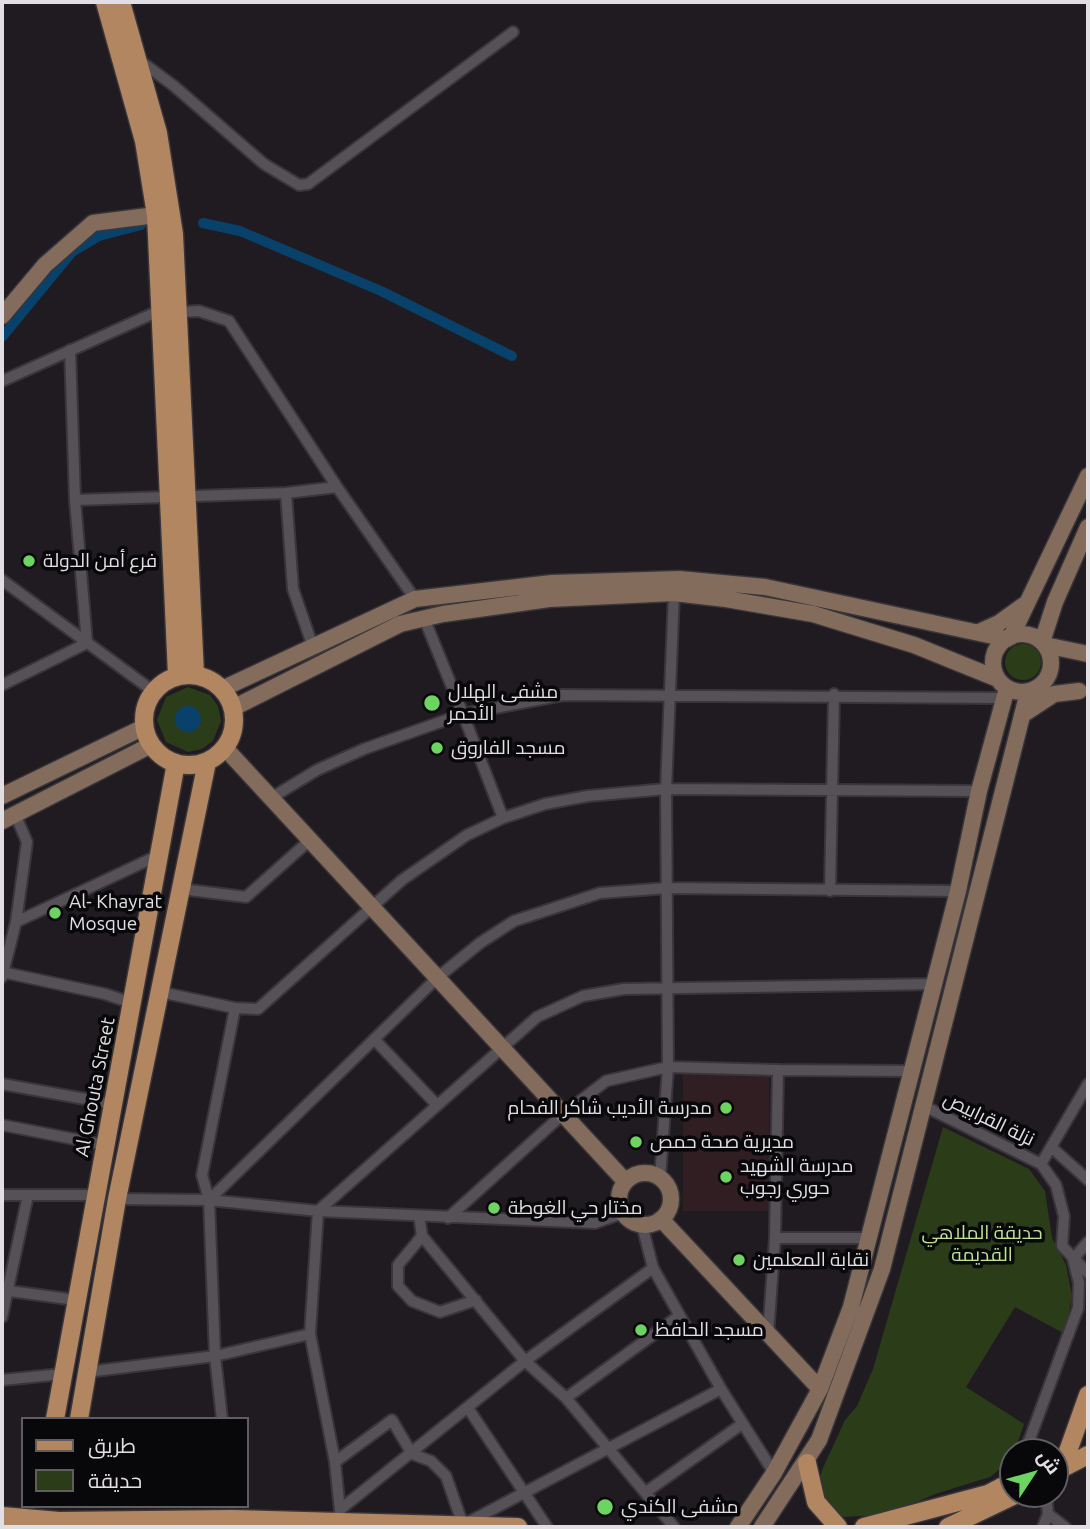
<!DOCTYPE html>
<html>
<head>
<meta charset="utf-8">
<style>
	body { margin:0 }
	#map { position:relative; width:1090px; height:1529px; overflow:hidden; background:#201b21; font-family:Ubuntu,Cairo,sans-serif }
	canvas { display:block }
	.frame { position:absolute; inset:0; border:4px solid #e2dfe3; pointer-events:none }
	.legend { position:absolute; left:21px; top:1417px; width:228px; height:91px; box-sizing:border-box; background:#080709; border:2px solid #5f5d60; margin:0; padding:9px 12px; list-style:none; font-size:21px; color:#e2dfe3 }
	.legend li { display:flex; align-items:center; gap:14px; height:35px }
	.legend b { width:35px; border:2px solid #5f5d60 }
	.north { position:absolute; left:999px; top:1438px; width:70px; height:70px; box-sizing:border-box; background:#080709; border:2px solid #5f5d60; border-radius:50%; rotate:54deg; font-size:19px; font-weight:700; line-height:28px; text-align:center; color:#e2dfe3 }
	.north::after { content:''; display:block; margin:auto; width:24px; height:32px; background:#6dd361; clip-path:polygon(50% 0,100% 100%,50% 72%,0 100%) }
</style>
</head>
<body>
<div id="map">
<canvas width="1090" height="1529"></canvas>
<div class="frame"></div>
<ul class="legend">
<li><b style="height:9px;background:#b18661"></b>طريق</li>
<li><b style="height:19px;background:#2b3c19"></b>حديقة</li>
</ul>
<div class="north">ش</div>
</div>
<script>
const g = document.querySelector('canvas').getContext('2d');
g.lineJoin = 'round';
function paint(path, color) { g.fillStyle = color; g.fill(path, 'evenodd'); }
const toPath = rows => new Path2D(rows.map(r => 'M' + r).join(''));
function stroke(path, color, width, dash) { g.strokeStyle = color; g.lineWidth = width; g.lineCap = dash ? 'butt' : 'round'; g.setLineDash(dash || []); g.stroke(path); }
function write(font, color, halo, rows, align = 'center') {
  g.font = font + ' Ubuntu,Cairo,sans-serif'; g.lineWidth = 7; g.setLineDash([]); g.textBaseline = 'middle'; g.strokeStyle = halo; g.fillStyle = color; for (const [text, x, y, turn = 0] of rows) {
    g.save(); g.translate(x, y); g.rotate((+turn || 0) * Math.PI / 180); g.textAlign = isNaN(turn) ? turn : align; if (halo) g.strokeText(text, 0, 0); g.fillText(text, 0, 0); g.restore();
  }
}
paint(toPath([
	[683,1073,769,1074,769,1211,683,1211]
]), '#311e22');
paint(toPath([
	'1005 662a18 18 0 1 1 36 0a18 18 0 1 1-36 0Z',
	[188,687,210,695,218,706,221,721,213,741,202,749,188,752,166,742,157,720,166,697],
	[176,713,201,723,193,731,184,731,175,722],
	[943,1127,1029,1169,1045,1191,1052,1238,1066,1265,1072,1296,1065,1334,1015,1307,966,1387,1024,1424,1012,1459,990,1477,935,1494,906,1507,877,1515,844,1517,830,1507,818,1490,822,1470,845,1420,857,1406,873,1369]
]), '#2b3c19');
paint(toPath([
	'175 719a13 13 0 1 1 26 0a13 13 0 1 1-26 0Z'
]), '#08426a');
stroke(toPath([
	[203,223,240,231,381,291,512,356],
	[2,337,72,252,99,236,141,225]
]), '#08426a', 10);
const street = toPath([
	[139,60,174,86,264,164,299,185,308,184,513,32],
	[180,312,199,311,229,321,337,487,415,599],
	[2,381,161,310],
	[286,493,293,589,312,644],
	[75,500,286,493,337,487],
	[2,580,153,691],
	[424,618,463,714,563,695,1005,698],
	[2,685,87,643,75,500,70,350],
	[271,798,317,770,364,749,463,714,503,818],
	[181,889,246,897,310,840],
	[830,891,834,694],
	[16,922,159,855],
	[2,972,105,994,132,1003],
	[2,977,16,922,27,842,15,814],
	[160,992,235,1008,258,1009,402,880,467,835,503,818,545,804,588,796,666,789,979,791],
	[374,1039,437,1105],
	[778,1070,912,1071],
	[2,1084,113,1104],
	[922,1105,1041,1164,1056,1185,1064,1216,1062,1246,1088,1273],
	[2,1125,105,1145],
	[1051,1147,1088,1180],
	[1041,1164,1088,1084],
	[660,1178,668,1067,666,789,674,593],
	[2,1195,28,1195],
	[117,1199,209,1200,318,1211,310,1334],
	[209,1200,202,1175,235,1008],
	[623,1213,595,1223,318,1211,537,1017,583,996,624,989,935,984],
	[419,1216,422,1236,525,1361,566,1398,674,1527],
	[448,1218,563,1114,606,1081,668,1067,778,1070,775,1238,768,1335],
	[642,1225,653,1268,721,1389,774,1473],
	[422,1236,398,1265,398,1286,412,1301,440,1312,476,1300],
	[775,1238,868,1238],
	[2,1290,76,1300],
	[2,1317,28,1195,96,1195],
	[87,1372,215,1356,310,1334,335,1462,341,1521],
	[2,1380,62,1374],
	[566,1398,679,1316],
	[468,1408,547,1527],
	[222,1419,215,1356,209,1200,437,978,480,943,514,921,600,893,668,888,958,891],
	[1025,1452,1078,1308,1079,1283,1073,1259,1088,1242],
	[335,1462,392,1420,412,1454,431,1461,446,1476,463,1525,721,1389],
	[646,1492,742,1424],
	[342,1508,525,1361,653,1268],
	[1048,1514,1065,1527],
	[1043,1527,1048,1514,1046,1494]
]);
const secondary = toPath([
	[2,316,45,265,93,223,156,215],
	[979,632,999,623,1024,605],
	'993 663a29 29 0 1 1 58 0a29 29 0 1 1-58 0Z',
	[1011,637,1088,476],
	[1042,642,1055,602,1088,527],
	[1045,645,1088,654],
	[222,689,415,599,552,583,679,579,765,587,1007,639],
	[233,708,400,624,443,614,549,599,674,593,726,599,813,614,914,645,998,679],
	[1022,715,1054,694,1079,691],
	[225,748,625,1181],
	[2,796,144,727],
	[2,821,151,745],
	'619 1199a26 26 0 1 1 52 0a26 26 0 1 1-52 0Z',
	[661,1219,820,1389],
	[738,1527,774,1473,820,1389,851,1307,958,891,979,791,1007,688],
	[762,1527,819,1440,882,1269,1028,692]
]);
const primary = toPath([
	[105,2,144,141,156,215,177,675],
	[121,2,158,133,174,234,195,674],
	'144 720a45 45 0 1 1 90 0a45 45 0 1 1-90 0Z',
	[55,1419,176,763],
	[79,1419,117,1199,207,762],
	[807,1463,816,1502,838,1527],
	[1062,1468,1088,1395],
	[1055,1472,1088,1455],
	[2,1516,59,1521,233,1519,518,1527],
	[864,1527,988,1494,1013,1481],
	[948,1527,1017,1494]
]);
stroke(street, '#39363a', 14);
stroke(secondary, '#39363a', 19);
stroke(primary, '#39363a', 21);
stroke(street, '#565157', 10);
stroke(secondary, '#836c5c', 16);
stroke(primary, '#b18661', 18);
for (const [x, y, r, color] of [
	[29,561,7,"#6dd361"],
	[432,703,9,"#6dd361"],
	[437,748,7,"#6dd361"],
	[55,913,7,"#6dd361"],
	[726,1108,7,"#6dd361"],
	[636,1142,7,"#6dd361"],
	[726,1177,7,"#6dd361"],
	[494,1208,7,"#6dd361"],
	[739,1260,7,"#6dd361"],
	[641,1330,7,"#6dd361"],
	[605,1507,9,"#6dd361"]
]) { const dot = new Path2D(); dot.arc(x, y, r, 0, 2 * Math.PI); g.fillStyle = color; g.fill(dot); stroke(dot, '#080709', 2.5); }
write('19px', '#e2dfe3', '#080709', [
	["فرع أمن الدولة",43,561],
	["مشفى الهلال",448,692],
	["الأحمر",448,714],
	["مسجد الفاروق",451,748],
	["Al- Khayrat",69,902],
	["Mosque",69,924],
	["مدرسة الأديب شاكر الفحام",712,1108,"right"],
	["مديرية صحة حمص",650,1142],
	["مدرسة الشهيد",740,1166],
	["حوري رجوب",740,1188],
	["مختار حي الغوطة",508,1208],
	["نقابة المعلمين",753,1260],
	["مسجد الحافظ",655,1330],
	["مشفى الكندي",621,1507]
], 'left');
write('19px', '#e2dfe3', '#080709', [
	["Al Ghouta Street",95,1087,-79],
	["نزلة القرابيص",989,1119,26]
]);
write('19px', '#bae591', '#080709', [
	["حديقة الملاهي",982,1233],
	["القديمة",982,1255]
]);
</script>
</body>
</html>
